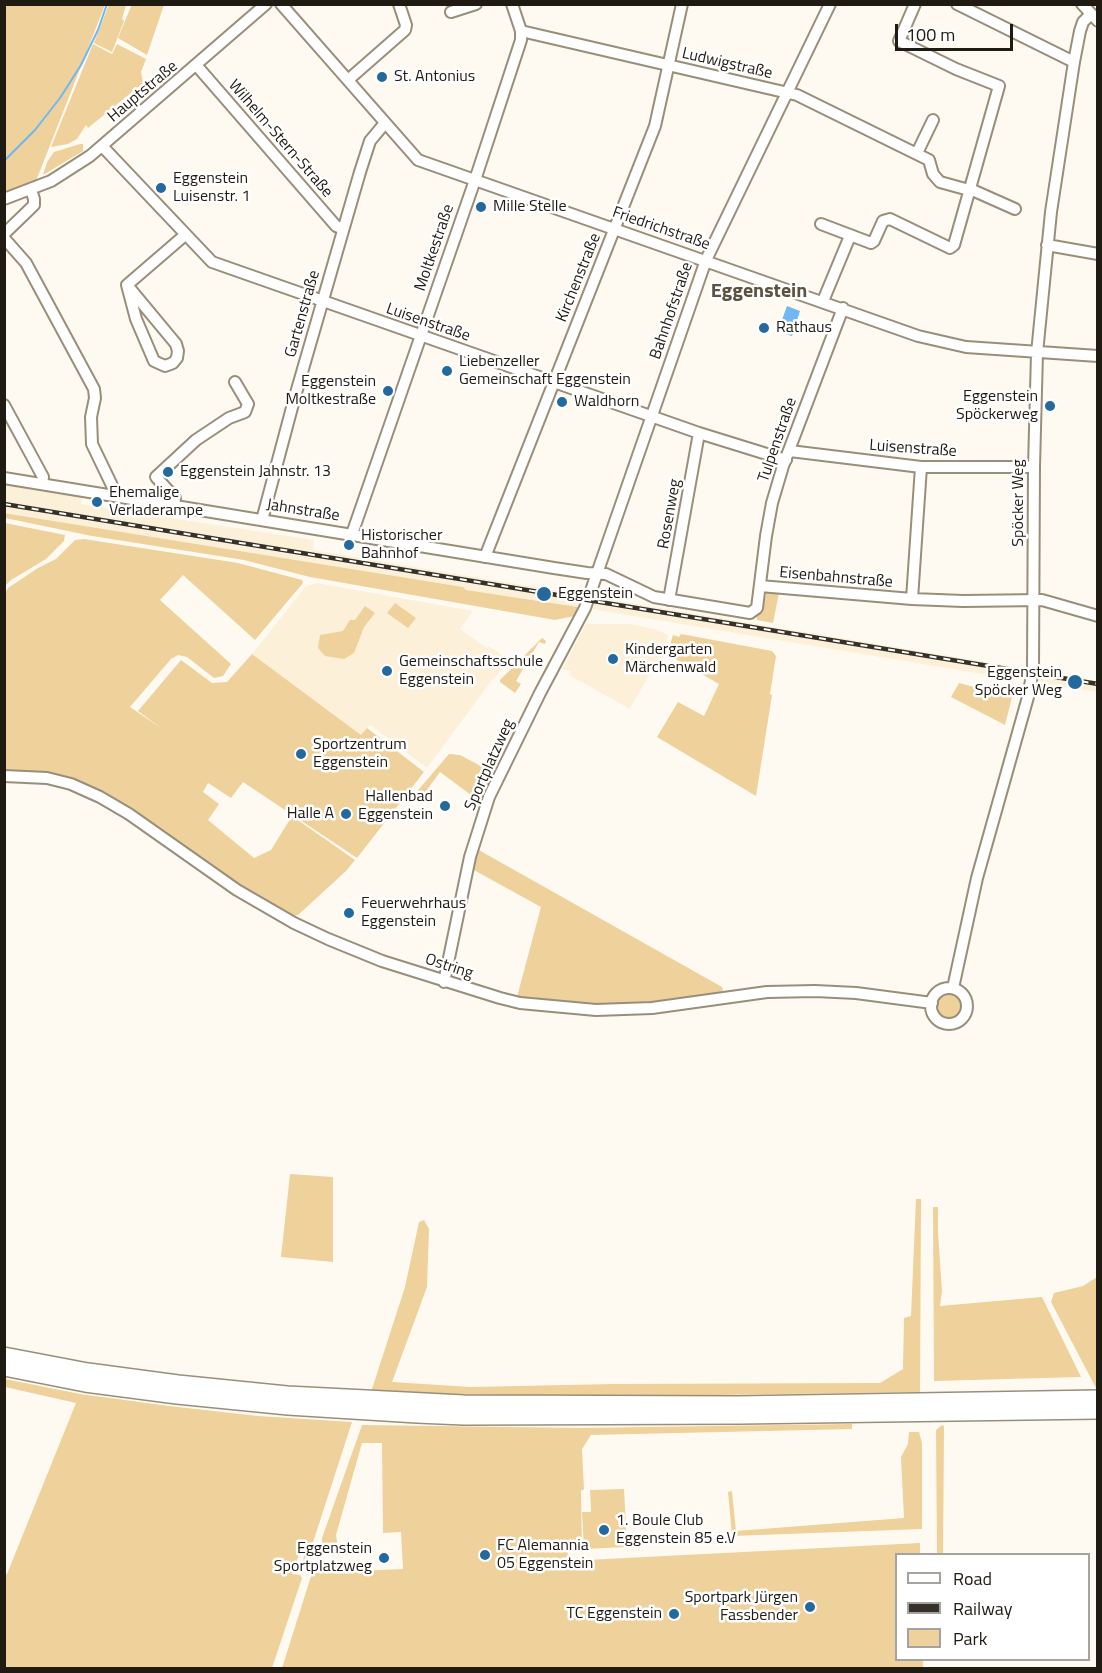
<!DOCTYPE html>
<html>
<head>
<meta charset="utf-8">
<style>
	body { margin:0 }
	#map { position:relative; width:1102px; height:1673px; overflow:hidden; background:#fffaf1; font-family:"Titillium Web",sans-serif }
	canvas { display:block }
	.frame { position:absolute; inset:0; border:6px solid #1f1a12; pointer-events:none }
	.legend { position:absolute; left:895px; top:1553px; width:195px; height:108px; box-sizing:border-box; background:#fff; border:2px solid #a5a3a0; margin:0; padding:8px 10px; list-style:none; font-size:18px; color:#1f1a12 }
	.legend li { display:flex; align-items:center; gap:12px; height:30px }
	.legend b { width:30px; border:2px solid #a5a3a0 }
	.scale { position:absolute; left:895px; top:24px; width:118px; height:27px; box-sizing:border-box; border:3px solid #1f1a12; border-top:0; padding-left:8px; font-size:18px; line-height:21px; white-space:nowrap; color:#1f1a12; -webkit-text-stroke:4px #fff; paint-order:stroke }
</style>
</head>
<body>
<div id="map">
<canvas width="1102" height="1673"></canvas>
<div class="frame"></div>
<ul class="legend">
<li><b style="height:8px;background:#fff"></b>Road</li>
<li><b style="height:8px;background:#363128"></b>Railway</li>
<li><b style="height:16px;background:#eed19b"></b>Park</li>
</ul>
<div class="scale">100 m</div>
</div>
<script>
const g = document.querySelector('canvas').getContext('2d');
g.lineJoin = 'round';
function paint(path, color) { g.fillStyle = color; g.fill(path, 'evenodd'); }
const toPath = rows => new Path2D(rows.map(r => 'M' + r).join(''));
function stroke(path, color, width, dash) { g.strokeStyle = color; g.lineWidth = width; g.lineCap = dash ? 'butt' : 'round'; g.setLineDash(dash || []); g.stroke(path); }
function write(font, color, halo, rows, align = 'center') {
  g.font = font + ' "Titillium Web",sans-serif'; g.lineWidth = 5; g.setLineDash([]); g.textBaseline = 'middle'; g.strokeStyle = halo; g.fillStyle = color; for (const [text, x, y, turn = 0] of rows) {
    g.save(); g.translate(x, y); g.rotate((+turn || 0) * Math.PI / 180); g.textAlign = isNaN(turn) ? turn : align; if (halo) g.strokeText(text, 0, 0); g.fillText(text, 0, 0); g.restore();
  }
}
paint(toPath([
	[4,483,82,497,81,504,314,540,313,550,583,595,577,607,466,590,462,587,5,513],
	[317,583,473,611,460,629,487,648,489,646,510,661,492,680,427,768,370,725,361,735,252,654,305,587],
	[594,597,1028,669,1025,681,591,609],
	[586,624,629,624,655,629,668,635,665,647,630,709,569,675,571,672,568,670,562,670],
	[1041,671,1097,681,1097,692,1039,683]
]), '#fdf0d8');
paint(toPath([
	[109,4,126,5,122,19,124,21,112,52,94,43],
	[132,4,164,5,147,55,118,38],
	[5,5,105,5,36,181,5,192],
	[93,44,112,54,117,44,146,59,141,72,143,83,88,128,86,125,77,139,68,144,51,147],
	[80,144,83,144,83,151,43,175,47,162,54,152],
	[4,513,463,587,466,590,578,607,574,616,555,620,310,577,244,560,92,536,5,518],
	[5,523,65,535,64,541,46,559,11,580,5,586],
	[84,539,238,563,302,580,303,583,255,640,183,575,160,600,231,664,223,676,214,678,187,657,178,655,171,659,130,707,164,730,138,711,181,660,212,683,227,682,252,654,361,735,367,728,424,772,357,858,243,782,231,798,208,783,203,792,219,804,208,820,254,858,271,850,292,816,355,860,346,871,298,915,290,916,267,903,76,781,53,774,5,771,5,593,8,588,38,568,56,559,75,540],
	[767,592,779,593,773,623,757,620,757,614,763,607],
	[395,603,416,618,408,628,387,613],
	[365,606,375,613,364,627,354,653,344,659,325,656,318,648,320,635,343,631,350,620,355,620],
	[681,634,772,651,776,656,770,694,772,695,756,796,657,737,678,702,704,716,719,684,667,654,673,635,679,637],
	[542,638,546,641,545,644,539,642,516,681,521,684,515,693,500,682,500,680],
	[959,683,1012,697,1005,725,951,697],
	[449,754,460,755,494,773,480,805,469,798,471,795,440,772,424,794,429,798,425,803,414,795],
	[477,849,722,987,723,990,719,994,639,1004,576,1005,517,997,541,907,472,869],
	'938 1006a12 12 0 1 1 24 0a12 12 0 1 1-24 0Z',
	[290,1174,333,1177,333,1262,281,1257],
	[916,1199,921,1199,920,1392,582,1397,371,1392,405,1287,419,1222,424,1220,429,1229,427,1287,392,1382,470,1387,614,1384,880,1383,903,1369,904,1318,911,1316],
	[933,1207,938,1207,938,1233,942,1291,940,1306,1042,1297,1081,1377,934,1381],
	[1097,1277,1098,1390,1097,1390,1051,1302,1054,1293,1083,1286],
	[5,1379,80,1394,169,1406,258,1416,352,1422,306,1564,303,1565,304,1554,301,1549,292,1574,300,1575,302,1578,272,1668,5,1668,5,1574,7,1574,76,1403,5,1387],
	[852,1424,852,1429,591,1435,582,1449,584,1489,581,1491,582,1550,568,1552,567,1561,920,1543,920,1554,896,1554,896,1660,923,1660,923,1668,282,1668,312,1573,403,1569,401,1532,383,1533,382,1443,362,1443,336,1535,339,1556,323,1550,322,1538,362,1425,580,1428],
	[942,1425,944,1426,943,1554,937,1554,936,1430],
	[909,1432,919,1432,922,1443,922,1529,732,1536,728,1492,732,1491,736,1531,904,1518,901,1457,908,1444],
	[624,1489,627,1547,584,1549,582,1512,591,1512,590,1490]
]), '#eed19b');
paint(toPath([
	[787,306,800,311,792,336,785,334,786,331,784,330,783,332,778,331]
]), '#6fb8f4');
stroke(toPath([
	[4,161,35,130,60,98,81,65,98,30,107,4]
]), '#6fb8f4', 2);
const minor = toPath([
	[281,4,418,160,918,336,966,347,1098,356],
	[957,4,1074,62],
	[1082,4,1098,21],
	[451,12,476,4],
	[521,31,797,95,929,160,933,174,940,182,969,190],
	[197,66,336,226,343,229],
	[348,80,405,30,406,25,399,4],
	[102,146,212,262,699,433,786,460],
	[917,153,933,120],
	[970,189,1015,209],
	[4,199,51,181,90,156,266,4],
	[821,224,871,243,874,241,883,221,890,219,950,248,954,245,999,86,956,69,899,41,915,4],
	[4,234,34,205,34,199,31,190],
	[4,238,26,263,94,389,95,398,91,417,92,444,117,496],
	[1047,245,1098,254],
	[127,285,176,344,178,351,177,358,173,363,165,366,154,361,136,319,127,285,185,235],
	[823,301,850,236],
	[4,405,43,477,42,484],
	[790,451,921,467,1034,467],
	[4,478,554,568,587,573,606,574,654,597,750,613,757,608,766,536,772,503,783,466,843,308],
	[174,506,175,498,156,477,196,440,229,418,245,412,248,404,235,382],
	[262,520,294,400,360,172,370,141,385,123],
	[352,534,475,180,521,40,521,31,512,4],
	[485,557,655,126,682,4],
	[760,586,912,599,963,601,1042,600,1098,616],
	[912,599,921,467],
	[669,600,699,433],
	[4,776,47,778,71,784,100,797,129,814,237,890,294,923,328,939,382,961,500,998,520,1003,596,1010,652,1008,767,992,815,991,856,993,932,1003],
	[444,982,470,857,489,797,540,693,585,608,706,260,830,4],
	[953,988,977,878,1028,697,1033,670,1034,467,1037,353,1051,212,1074,62,1080,31,1083,22,1091,14],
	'931 1006a18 18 0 1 1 36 0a18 18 0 1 1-36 0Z'
]);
const highway = toPath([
	[4,1355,88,1371,178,1383,287,1394,464,1403,738,1404,1098,1398],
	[4,1368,85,1384,177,1396,288,1407,417,1415,464,1417,740,1416,1098,1411]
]);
stroke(minor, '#998e79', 14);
stroke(highway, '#998e79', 18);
stroke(minor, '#fff', 10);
stroke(highway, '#fff', 15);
const rail = toPath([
	[4,504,1098,684]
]);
stroke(rail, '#363128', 4.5);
stroke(rail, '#fff', 2, [7]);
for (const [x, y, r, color] of [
	[382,77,6,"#23699e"],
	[161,188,6,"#23699e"],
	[481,207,6,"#23699e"],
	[764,328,6,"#23699e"],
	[447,371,6,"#23699e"],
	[388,391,6,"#23699e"],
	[562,402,6,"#23699e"],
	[1050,406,6,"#23699e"],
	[168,472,6,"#23699e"],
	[97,502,6,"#23699e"],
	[349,545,6,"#23699e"],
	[544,594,8,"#23699e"],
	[613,659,6,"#23699e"],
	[387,671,6,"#23699e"],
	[1075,682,8,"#23699e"],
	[301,754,6,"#23699e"],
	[445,806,6,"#23699e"],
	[346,814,6,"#23699e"],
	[349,913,6,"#23699e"],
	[604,1530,6,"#23699e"],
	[485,1555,6,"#23699e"],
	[384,1558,6,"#23699e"],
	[810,1607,6,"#23699e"],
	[674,1614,6,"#23699e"]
]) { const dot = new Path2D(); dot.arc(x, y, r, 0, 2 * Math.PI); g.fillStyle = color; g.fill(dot); stroke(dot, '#fff', 2); }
write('16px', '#1f1a12', '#fff', [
	["Ludwigstraße",727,64,13],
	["Hauptstraße",143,92,-40],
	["Wilhelm-Stern-Straße",280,139,49],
	["Friedrichstraße",661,229,19],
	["Moltkestraße",435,248,-71],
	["Kirchenstraße",579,278,-68],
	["Bahnhofstraße",672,311,-71],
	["Gartenstraße",303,314,-74],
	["Luisenstraße",428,323,19],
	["Tulpenstraße",778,440,-71],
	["Luisenstraße",913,449,4],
	["Spöcker Weg",1019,503,-90],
	["Jahnstraße",303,511,9],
	["Rosenweg",670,514,-80],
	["Eisenbahnstraße",836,578,5],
	["Sportplatzweg",490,765,-66],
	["Ostring",449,967,18]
]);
write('16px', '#1f1a12', '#fff', [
	["St. Antonius",394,77],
	["Eggenstein",173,179],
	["Luisenstr. 1",173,197],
	["Mille Stelle",493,207],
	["Rathaus",776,328],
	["Liebenzeller",459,362],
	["Gemeinschaft Eggenstein",459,380],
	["Eggenstein",376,382,"right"],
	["Moltkestraße",376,400,"right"],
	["Eggenstein",1038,397,"right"],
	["Spöckerweg",1038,415,"right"],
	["Waldhorn",574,402],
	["Eggenstein Jahnstr. 13",180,472],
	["Ehemalige",109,493],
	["Verladerampe",109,511],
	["Historischer",361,536],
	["Bahnhof",361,554],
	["Eggenstein",558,594],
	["Kindergarten",625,650],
	["Märchenwald",625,668],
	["Gemeinschaftsschule",399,662],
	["Eggenstein",399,680],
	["Eggenstein",1062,673,"right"],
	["Spöcker Weg",1062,691,"right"],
	["Sportzentrum",313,745],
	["Eggenstein",313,763],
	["Hallenbad",433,797,"right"],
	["Eggenstein",433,815,"right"],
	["Halle A",334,814,"right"],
	["Feuerwehrhaus",361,904],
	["Eggenstein",361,922],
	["1. Boule Club",616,1521],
	["Eggenstein 85 e.V",616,1539],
	["FC Alemannia",497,1546],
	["05 Eggenstein",497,1564],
	["Eggenstein",372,1549,"right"],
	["Sportplatzweg",372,1567,"right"],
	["Sportpark Jürgen",798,1598,"right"],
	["Fassbender",798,1616,"right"],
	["TC Eggenstein",662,1614,"right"]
], 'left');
write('bold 20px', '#5d523f', '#fff', [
	["Eggenstein",759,292]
]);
</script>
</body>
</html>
